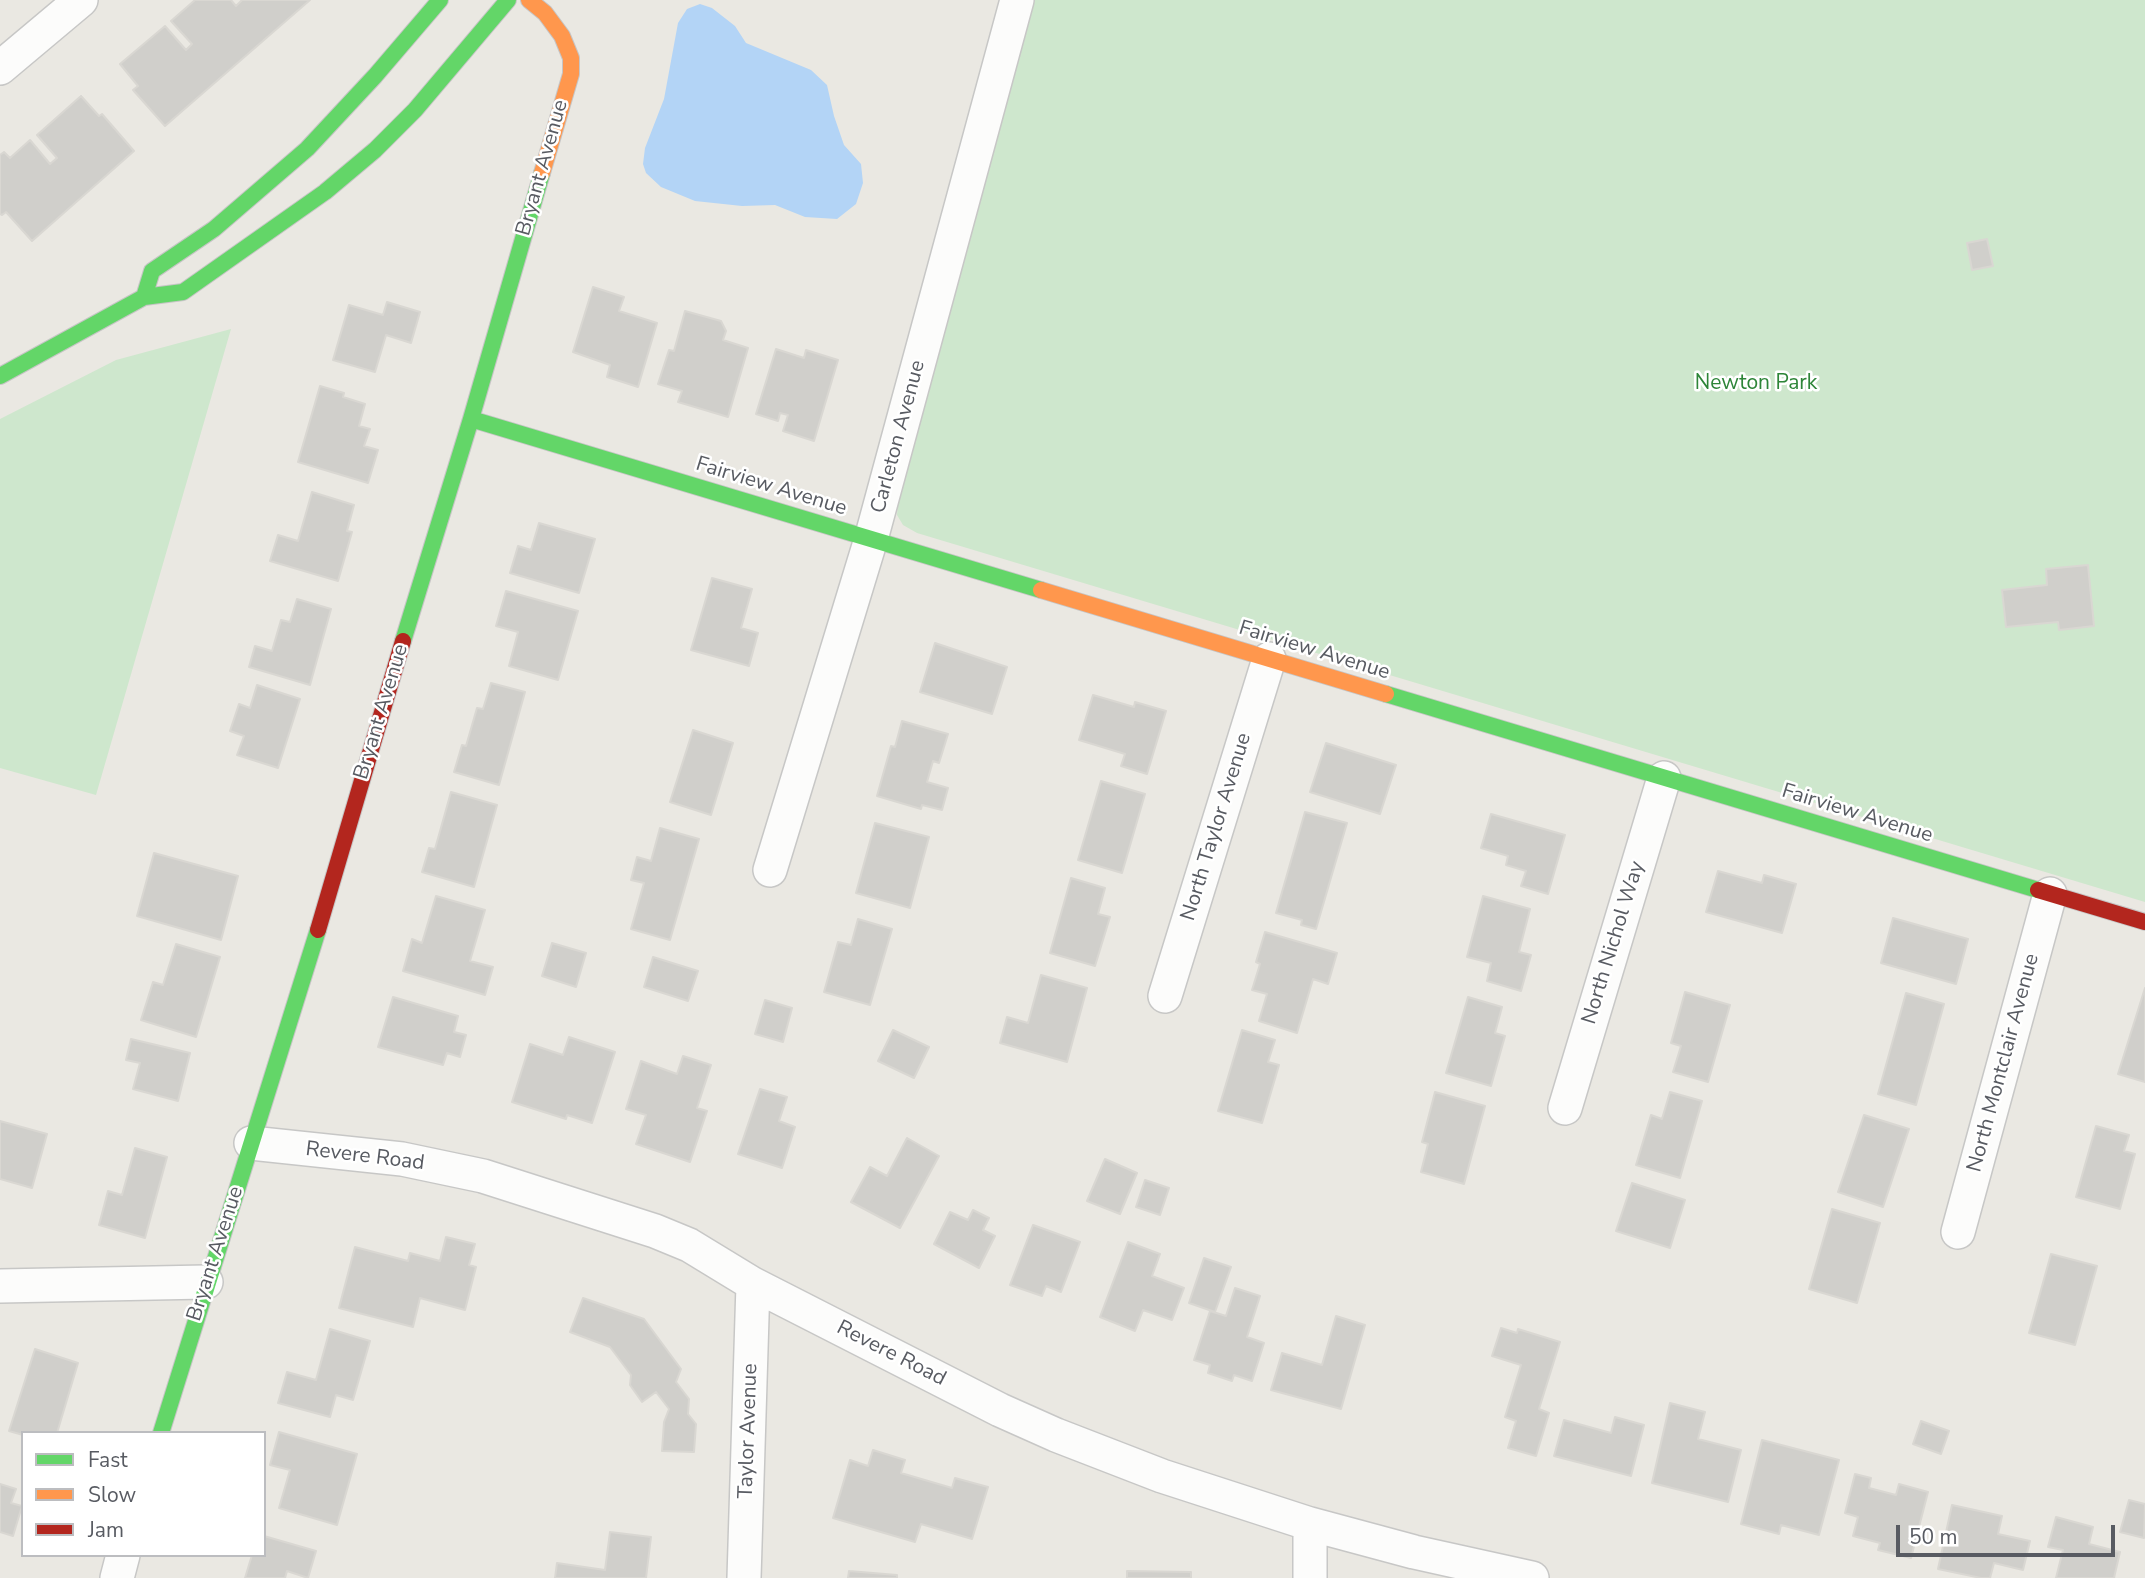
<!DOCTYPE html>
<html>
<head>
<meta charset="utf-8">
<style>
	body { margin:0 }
	#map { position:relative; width:2145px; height:1578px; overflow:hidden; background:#eae8e2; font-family:"Nunito Sans",sans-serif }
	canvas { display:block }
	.legend { position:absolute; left:21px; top:1431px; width:245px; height:126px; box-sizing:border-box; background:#fff; border:2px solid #bcbdc0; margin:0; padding:9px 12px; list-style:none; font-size:21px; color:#585b62 }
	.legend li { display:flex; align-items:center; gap:14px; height:35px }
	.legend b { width:35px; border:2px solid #bcbdc0 }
	.scale { position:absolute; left:1896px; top:1525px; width:219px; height:32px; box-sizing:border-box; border:4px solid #585b62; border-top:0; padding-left:9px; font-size:21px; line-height:24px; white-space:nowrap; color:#585b62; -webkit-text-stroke:5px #fff; paint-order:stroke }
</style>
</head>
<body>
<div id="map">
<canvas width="2145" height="1578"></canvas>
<ul class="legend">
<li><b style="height:9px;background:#63d668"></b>Fast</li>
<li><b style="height:9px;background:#ff974d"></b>Slow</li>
<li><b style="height:9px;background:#b3261e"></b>Jam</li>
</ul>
<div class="scale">50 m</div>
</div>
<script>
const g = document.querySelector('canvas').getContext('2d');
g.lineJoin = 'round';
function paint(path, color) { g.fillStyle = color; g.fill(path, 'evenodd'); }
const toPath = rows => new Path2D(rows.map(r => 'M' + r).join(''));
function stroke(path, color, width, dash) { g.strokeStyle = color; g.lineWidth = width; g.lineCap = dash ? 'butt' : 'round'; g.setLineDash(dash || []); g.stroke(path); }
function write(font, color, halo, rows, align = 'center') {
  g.font = font + ' "Nunito Sans",sans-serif'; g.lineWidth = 5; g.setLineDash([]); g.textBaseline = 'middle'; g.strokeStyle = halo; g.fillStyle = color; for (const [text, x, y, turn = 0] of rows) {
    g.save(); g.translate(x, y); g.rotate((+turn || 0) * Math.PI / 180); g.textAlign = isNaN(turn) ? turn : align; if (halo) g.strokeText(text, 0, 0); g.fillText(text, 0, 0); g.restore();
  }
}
paint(toPath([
	[1034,0,2145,0,2145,902,917,533,903,525,897,515,898,504,915,440,933,355],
	[231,329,96,795,0,768,0,419,116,360]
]), '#cee7cd');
paint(toPath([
	[700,4,712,8,735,26,746,43,811,70,827,85,834,116,844,145,861,164,863,183,856,204,837,219,805,217,775,205,742,206,695,201,661,187,646,173,643,164,645,148,664,99,678,23,687,9]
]), '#b3d4f6');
const building = toPath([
	[195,0,231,0,236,6,242,0,310,0,165,126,133,90,138,86,120,64,165,26,186,50,192,44,171,21,195,0],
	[81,96,99,116,102,114,134,151,32,241,6,212,2,215,0,214,0,155,4,152,10,158,30,140,50,164,57,158,37,135,81,96],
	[1987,239,1993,266,1972,270,1967,243,1987,239],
	[593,287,624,297,619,311,657,323,638,387,607,377,610,365,573,352,593,287],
	[387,302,420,312,411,343,386,335,375,372,333,360,349,305,383,315,387,302],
	[685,311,721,321,726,331,723,340,748,348,728,417,678,402,682,391,658,384,669,350,674,351,685,311],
	[776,349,804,358,806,350,838,360,814,441,783,431,788,415,780,413,778,421,756,414,776,349],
	[320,386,344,393,343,397,365,404,359,426,370,429,364,446,378,450,368,483,298,462,320,386],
	[312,492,354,505,347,531,352,532,338,581,270,561,278,535,298,541,312,492],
	[539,523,595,539,579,593,510,573,518,546,531,550,539,523],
	[2088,565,2094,626,2059,630,2058,622,2006,627,2002,590,2047,585,2046,569,2088,565],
	[712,578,752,589,741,628,758,633,749,666,691,650,712,578],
	[506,591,578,611,558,680,509,666,518,632,496,626,506,591],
	[297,599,331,609,310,685,249,667,255,646,272,651,281,620,290,622,297,599],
	[935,643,1007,667,992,714,920,692,935,643],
	[491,683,525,692,499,785,454,772,462,745,466,746,477,708,483,709,491,683],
	[257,685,300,699,278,768,237,755,244,736,230,731,239,704,250,708,257,685],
	[1093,695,1134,707,1135,702,1166,711,1147,774,1121,766,1125,754,1079,740,1093,695],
	[902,721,948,734,939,763,933,761,927,782,948,788,942,810,922,805,921,809,877,796,891,746,895,747,902,721],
	[693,730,733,743,711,815,670,802,693,730],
	[1326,743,1396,765,1380,814,1310,792,1326,743],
	[1101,781,1145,794,1122,873,1078,860,1101,781],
	[451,792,497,805,474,887,422,872,429,848,435,849,451,792],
	[1305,812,1347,823,1316,929,1301,925,1302,920,1276,913,1305,812],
	[1491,814,1565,835,1548,894,1521,886,1526,871,1506,865,1508,856,1481,848,1491,814],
	[875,823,929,837,910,908,856,893,875,823],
	[660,828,699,839,670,940,631,929,644,883,631,880,637,857,651,861,660,828],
	[154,853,238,876,221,940,137,916,154,853],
	[1718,871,1762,883,1764,875,1796,884,1782,933,1706,912,1718,871],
	[1071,878,1105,888,1098,914,1110,917,1095,966,1050,953,1071,878],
	[436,896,485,910,470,961,493,967,485,995,403,971,412,939,422,943,436,896],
	[1483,896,1530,909,1519,952,1531,955,1521,991,1487,981,1491,963,1467,957,1483,896],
	[1893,918,1968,939,1956,984,1881,963,1893,918],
	[858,919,892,929,870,1005,824,992,838,942,851,945,858,919],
	[1265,932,1337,953,1328,984,1313,979,1297,1033,1259,1021,1267,994,1252,990,1260,964,1256,962,1265,932],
	[552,943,586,953,576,987,542,976,552,943],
	[176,944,220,957,196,1037,141,1020,153,982,163,985,176,944],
	[653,957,698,971,688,1001,644,987,653,957],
	[1041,975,1087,988,1067,1062,1000,1043,1007,1017,1028,1023,1041,975],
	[2145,988,2145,1082,2118,1074,2145,988],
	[1685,992,1730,1005,1708,1082,1673,1072,1681,1046,1671,1043,1685,992],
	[1906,993,1944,1004,1916,1105,1878,1094,1906,993],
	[393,997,458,1016,454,1032,466,1035,460,1057,447,1053,443,1065,378,1047,393,997],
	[1468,997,1502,1007,1495,1033,1505,1036,1491,1086,1446,1073,1468,997],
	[765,1000,792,1008,783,1042,755,1034,765,1000],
	[893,1030,929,1047,914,1078,878,1061,893,1030],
	[1242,1030,1275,1040,1268,1062,1279,1065,1262,1123,1218,1111,1242,1030],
	[569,1037,615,1052,592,1123,567,1115,566,1119,512,1102,530,1044,563,1055,569,1037],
	[131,1039,190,1053,178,1101,133,1089,140,1063,126,1060,131,1039],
	[683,1056,711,1065,697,1108,707,1111,690,1162,636,1144,646,1115,626,1109,641,1061,677,1074,683,1056],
	[760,1089,787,1097,779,1121,795,1127,782,1168,738,1154,760,1089],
	[1435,1092,1485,1106,1464,1184,1421,1172,1428,1144,1422,1142,1435,1092],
	[1670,1092,1702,1101,1680,1178,1636,1165,1651,1115,1662,1119,1670,1092],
	[1864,1115,1909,1129,1883,1207,1838,1192,1864,1115],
	[0,1121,47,1134,32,1188,0,1179,0,1121],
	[2096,1126,2129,1135,2124,1151,2135,1154,2120,1209,2076,1197,2096,1126],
	[907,1138,939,1156,900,1228,851,1202,870,1167,887,1176,907,1138],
	[135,1148,167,1157,145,1238,99,1225,108,1191,122,1195,135,1148],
	[1105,1159,1137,1173,1120,1214,1087,1201,1105,1159],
	[1145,1180,1169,1188,1160,1215,1136,1207,1145,1180],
	[1632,1183,1685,1200,1670,1248,1616,1231,1632,1183],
	[1832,1209,1880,1223,1857,1303,1809,1289,1832,1209],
	[973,1210,989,1218,983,1230,995,1236,979,1268,934,1244,950,1212,968,1220,973,1210],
	[1033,1225,1080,1242,1061,1292,1046,1286,1042,1296,1010,1285,1033,1225],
	[446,1237,475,1244,469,1265,476,1267,465,1310,420,1298,413,1327,339,1308,355,1247,408,1261,410,1253,440,1261,446,1237],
	[1128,1242,1160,1254,1152,1276,1184,1288,1172,1320,1143,1310,1135,1331,1100,1317,1128,1242],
	[2051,1254,2097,1266,2075,1345,2029,1333,2051,1254],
	[1204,1258,1231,1267,1215,1312,1189,1303,1204,1258],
	[1235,1288,1260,1296,1247,1337,1264,1343,1252,1381,1234,1375,1232,1381,1208,1373,1210,1365,1194,1360,1210,1311,1226,1316,1235,1288],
	[583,1298,644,1319,681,1369,676,1382,689,1399,688,1414,696,1424,694,1452,662,1451,664,1422,669,1409,656,1392,642,1402,630,1385,631,1375,610,1347,570,1332,583,1298],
	[1336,1316,1365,1325,1341,1409,1271,1390,1282,1353,1322,1365,1336,1316],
	[1501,1328,1517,1333,1518,1329,1560,1342,1539,1409,1549,1413,1536,1456,1508,1448,1516,1421,1505,1417,1521,1365,1492,1356,1501,1328],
	[330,1329,370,1341,353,1400,336,1395,330,1417,278,1403,287,1372,316,1380,330,1329],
	[35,1349,78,1363,57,1433,23,1433,23,1435,9,1431,35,1349],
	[1670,1403,1705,1412,1698,1439,1741,1450,1728,1502,1652,1483,1670,1403],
	[1615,1417,1644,1425,1631,1476,1554,1456,1564,1420,1611,1433,1615,1417],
	[1921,1421,1949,1431,1941,1454,1913,1444,1921,1421],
	[279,1432,357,1454,337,1525,279,1508,290,1470,270,1465,279,1432],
	[1762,1440,1839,1460,1819,1535,1781,1525,1779,1534,1741,1524,1762,1440],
	[873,1450,905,1460,901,1473,952,1488,955,1478,988,1487,972,1539,921,1524,915,1542,833,1518,850,1460,868,1466,873,1450],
	[1855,1474,1871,1478,1869,1488,1896,1495,1899,1484,1928,1492,1911,1558,1878,1550,1880,1543,1853,1536,1858,1517,1845,1513,1855,1474],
	[0,1484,16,1489,11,1503,22,1506,13,1536,0,1532,0,1484],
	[2129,1500,2145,1504,2144,1538,2120,1532,2129,1500],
	[1952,1505,2002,1516,1998,1534,2030,1541,2023,1570,1994,1563,1990,1578,1981,1578,1938,1569,1952,1505],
	[2056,1517,2093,1527,2089,1544,2120,1552,2114,1578,2056,1578,2063,1550,2048,1547,2056,1517],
	[610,1532,651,1537,646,1578,555,1578,557,1563,605,1570,610,1532],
	[264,1536,316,1551,308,1578,287,1571,285,1578,245,1578,252,1555,264,1555,264,1536],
	[849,1571,897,1575,897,1578,848,1578,849,1571],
	[1127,1571,1191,1572,1191,1578,1127,1578,1127,1571]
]);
paint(building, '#d0cfcb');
stroke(building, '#d9d7d2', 2);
const street = toPath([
	[0,68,81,0],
	[770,870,871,539,1017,0],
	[1165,996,1269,659],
	[1565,1108,1664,778],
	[251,1143,402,1159,483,1176,655,1231,689,1245,753,1284,1000,1410,1056,1435,1162,1476,1310,1524,1414,1552,1532,1578],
	[1958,1232,2050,894],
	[0,1286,206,1282],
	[117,1578,123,1555],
	[744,1578,753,1284],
	[1310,1578,1310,1524]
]);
const fast = toPath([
	[144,297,152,271,214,229,307,149,375,76,440,0],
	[0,376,144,297,183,292,325,192,375,150,415,110,508,0],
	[471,419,1041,590],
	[403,641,471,419,542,173],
	[1386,694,2038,890],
	[161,1433,318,930]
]);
const slow = toPath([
	[529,0,545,13,562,36,571,58,571,74,542,173],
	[1041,590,1386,694]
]);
const jam = toPath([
	[2038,890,2145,922],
	[318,930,403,641]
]);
stroke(street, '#c7c7c6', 36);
stroke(fast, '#c6c5c5', 18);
stroke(slow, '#c6c5c5', 18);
stroke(jam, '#c6c5c5', 18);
stroke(street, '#fcfcfb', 33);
stroke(fast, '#63d668', 16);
stroke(slow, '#ff974d', 16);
stroke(jam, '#b3261e', 16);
write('21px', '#585b62', '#fff', [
	["Bryant Avenue",543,168,-74],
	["Carleton Avenue",899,437,-75],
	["Fairview Avenue",771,487,17],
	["Fairview Avenue",1314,651,17],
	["Bryant Avenue",382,712,-73],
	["Fairview Avenue",1857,814,17],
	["North Taylor Avenue",1217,827,-73],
	["North Nichol Way",1614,943,-73],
	["North Montclair Avenue",2004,1063,-75],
	["Revere Road",365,1157,7],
	["Bryant Avenue",216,1254,-72],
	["Revere Road",891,1354,27],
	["Taylor Avenue",749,1431,-88]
]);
write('21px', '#2d8538', '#fff', [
	["Newton Park",1756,384]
]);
</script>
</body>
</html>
